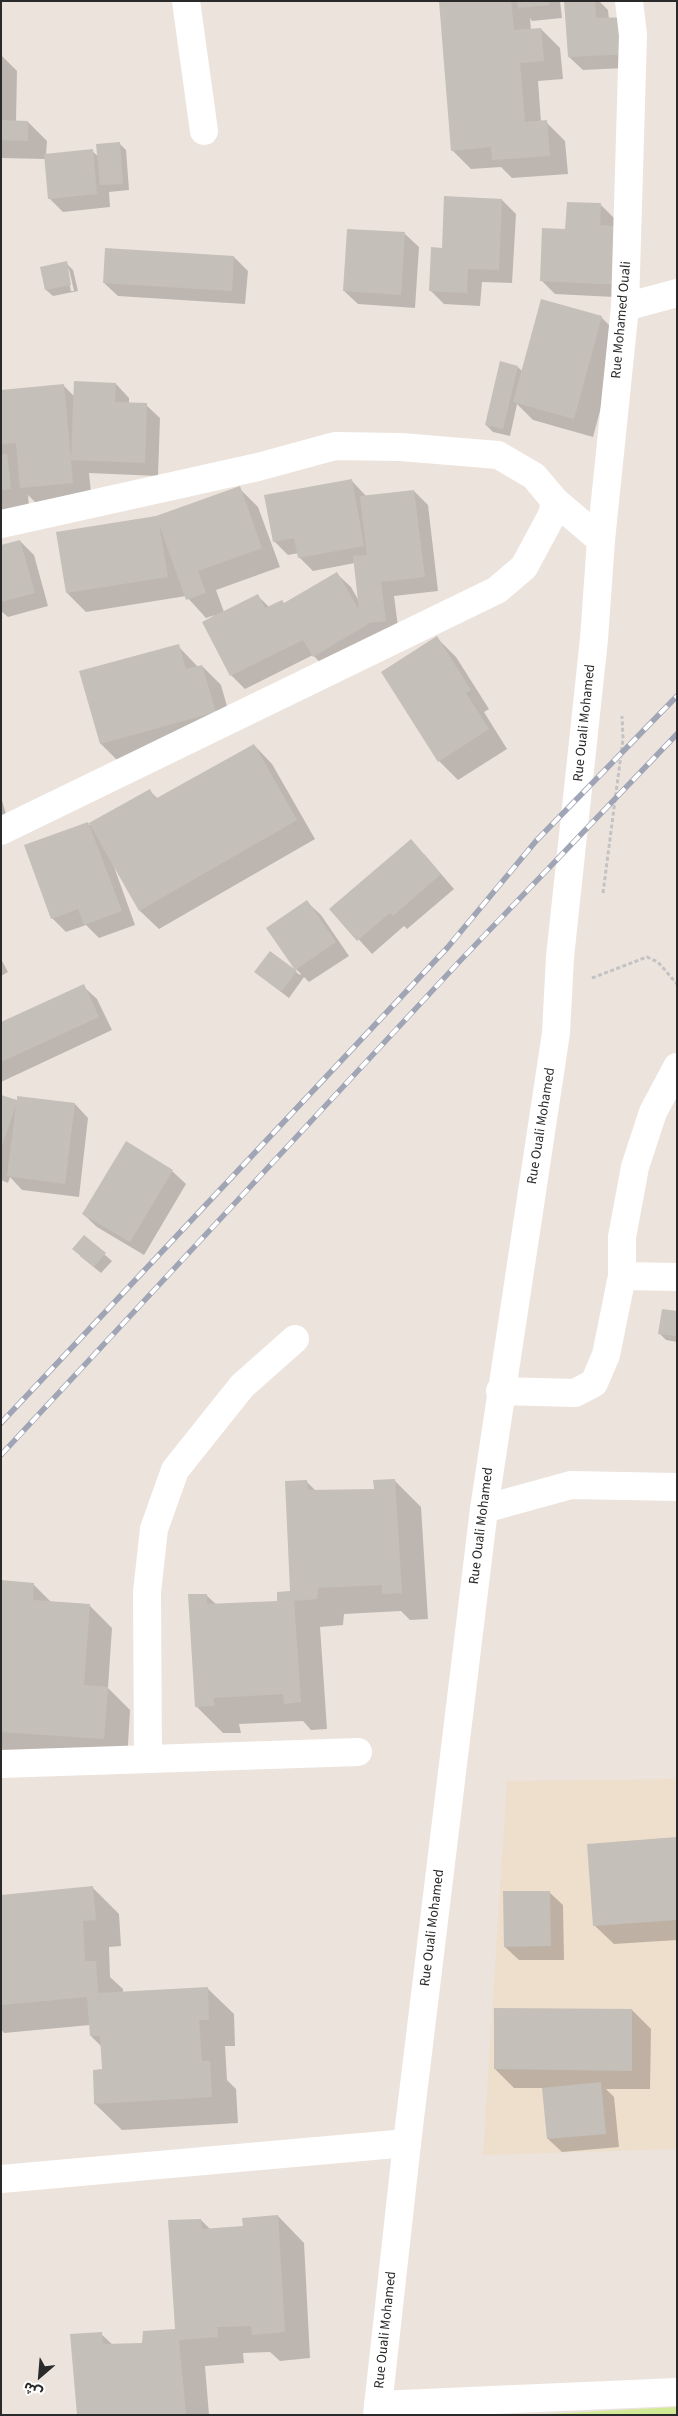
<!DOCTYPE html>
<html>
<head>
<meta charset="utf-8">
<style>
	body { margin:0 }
	#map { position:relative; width:678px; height:2416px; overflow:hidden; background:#ece3dd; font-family:"Source Sans 3","Noto Sans Arabic",sans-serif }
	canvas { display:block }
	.frame { position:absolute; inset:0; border:2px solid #2a2a2a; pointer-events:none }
	.north { position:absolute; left:15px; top:2351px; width:50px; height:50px; -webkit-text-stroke:4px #fff; paint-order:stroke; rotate:207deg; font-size:14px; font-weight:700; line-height:20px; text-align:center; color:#2a2a2a }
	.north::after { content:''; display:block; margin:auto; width:18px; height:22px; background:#2a2a2a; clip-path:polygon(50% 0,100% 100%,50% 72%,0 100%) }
</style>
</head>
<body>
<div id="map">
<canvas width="678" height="2416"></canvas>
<div class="frame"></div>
<div class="north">ش</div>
</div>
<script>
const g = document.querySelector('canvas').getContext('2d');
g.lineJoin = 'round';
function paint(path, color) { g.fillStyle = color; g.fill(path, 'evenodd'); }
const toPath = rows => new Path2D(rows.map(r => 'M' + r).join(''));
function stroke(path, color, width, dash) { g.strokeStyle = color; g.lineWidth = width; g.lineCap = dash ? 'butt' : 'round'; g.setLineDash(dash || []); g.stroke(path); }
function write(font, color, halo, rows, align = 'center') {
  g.font = font + ' "Source Sans 3",sans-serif'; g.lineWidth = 4.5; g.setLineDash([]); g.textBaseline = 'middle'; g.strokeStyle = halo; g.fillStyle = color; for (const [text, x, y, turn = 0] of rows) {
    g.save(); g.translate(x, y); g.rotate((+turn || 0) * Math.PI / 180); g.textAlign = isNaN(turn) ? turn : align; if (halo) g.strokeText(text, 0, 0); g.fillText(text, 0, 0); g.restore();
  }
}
paint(toPath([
	[677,1779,677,2149,483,2155,507,1781]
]), '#eedecc');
paint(toPath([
	[677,2407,677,2415,527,2415]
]), '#d2ea95');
paint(toPath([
	[440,1,560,1,562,18,532,21,530,18,531,30,541,29,560,48,563,79,538,81,541,122,546,122,565,141,568,174,512,178,501,167,471,169,452,150],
	[566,1,599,1,608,10,609,19,644,67,583,70,569,57],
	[1,55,17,71,16,122,28,122,47,141,46,155,92,151,99,157,119,143,126,150,129,190,109,192,110,207,63,212,49,198,45,159,1,158],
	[502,200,516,214,512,283,482,282,480,306,444,304,430,290,443,249],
	[601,205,614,218,634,298,555,294,541,280,567,230],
	[405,234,419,247,415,308,358,304,344,291],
	[234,257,248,271,245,304,118,296,104,283],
	[66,263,73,270,78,291,53,296,46,290],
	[67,269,69,269,74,291,71,291],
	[601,317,620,336,593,437,533,420,517,404,510,436,493,432,486,425,518,367,523,372],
	[116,384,129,398,129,404,146,405,160,418,158,476,89,473,92,502,40,507,28,495,29,507,1,510,1,391,64,386,75,397],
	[351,480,366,496,414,491,428,505,438,591,394,596,399,634,327,670,313,655,245,689,231,675,204,622,215,615,206,618,186,596,86,612,67,593,157,517,239,488,258,507,280,567,216,590,224,612,258,596,270,608,285,604,337,574,351,587,360,603,355,563,313,571,299,557,299,553,288,555,274,541],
	[20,541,34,555,48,606,8,617,1,611,1,546],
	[437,638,456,657,489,709,484,712,507,749,458,780,439,761],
	[178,646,198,667,202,666,221,685,234,731,120,763,101,744,81,672],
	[254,745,272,764,315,839,159,929,140,911,113,864,135,925,99,938,86,925,66,932,52,918,88,823,89,825,149,790,158,799],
	[1,797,11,831,1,833],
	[424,854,454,889,407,929,404,926,372,954,331,909],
	[307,902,321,915,349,956,309,982,304,977,289,998,263,978,270,953,300,975,301,974,296,969],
	[1,959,8,972,1,976],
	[83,986,97,999,112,1030,1,1082,1,1023],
	[1,1096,18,1102,75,1104,88,1118,79,1197,22,1190,10,1177,8,1183,1,1180],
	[172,1171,186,1184,144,1255,97,1227,83,1214],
	[84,1237,112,1261,101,1273,80,1256],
	[677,1312,677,1342,666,1340,659,1333],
	[395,1481,421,1507,428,1619,410,1620,401,1611,344,1614,343,1625,320,1627,327,1729,311,1730,303,1721,239,1724,241,1733,223,1733,196,1706,206,1595,217,1605,279,1603,292,1592,307,1482,316,1491,376,1490],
	[1,1581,33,1584,52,1603,90,1606,112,1628,108,1688,130,1710,127,1761,1,1752],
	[677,1838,677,1940,614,1944,595,1926],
	[92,1887,119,1914,121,1946,109,1947,110,1977,123,1989,123,1993,207,1988,234,2014,235,2046,225,2046,227,2080,236,2089,238,2123,122,2130,95,2104,103,2070,102,2047,91,2036,90,2025,4,2033,1,2029,1,1897],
	[549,1892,563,1905,564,1960,519,1960,505,1947],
	[632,2010,651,2029,650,2089,606,2089,614,2097,619,2147,562,2152,548,2139,543,2088,514,2088,495,2069],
	[278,2216,304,2243,310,2358,280,2361,270,2352,243,2353,244,2363,205,2366,209,2415,78,2415,101,2334,113,2345,144,2344,176,2331,201,2220,210,2229,244,2228]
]), '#0003');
paint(toPath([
	[439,1,511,1,514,30,541,28,544,61,520,63,525,122,547,120,550,156,492,160,491,147,451,151],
	[517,1,549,1,549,5,518,8],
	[564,1,595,1,596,18,629,17,631,54,568,57],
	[1,120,28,121,28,141,1,140],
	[120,142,123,184,100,185,96,144],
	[93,149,97,194,48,199,44,154],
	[444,196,502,199,499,270,468,269,467,293,429,291,431,247,442,248],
	[567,202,601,203,600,225,624,227,621,285,540,281,542,228,565,229],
	[347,229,405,232,401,295,343,291],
	[105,248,234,256,232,291,103,283],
	[67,261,71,285,45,290,40,267],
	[541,299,602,316,574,419,513,402],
	[500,361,518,366,503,429,485,425],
	[74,381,116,383,115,402,147,403,145,463,71,460],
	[64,384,73,483,20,488,16,443,1,444,1,390],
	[1,454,7,454,11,489,1,490],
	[352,479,364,546,298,558,294,538,273,542,264,495],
	[240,486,262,548,198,571,206,593,186,600,159,524,168,577,66,593,56,532,156,516],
	[414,490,425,577,381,582,386,621,367,623,368,624,313,657,303,640,230,676,202,622,258,594,265,608,282,600,284,603,337,572,359,610,353,556,367,555,360,496],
	[20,540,35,593,1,602,1,545],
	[437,636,471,690,466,693,489,729,438,762,381,672],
	[179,644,186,669,202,665,216,712,100,744,79,671],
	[254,744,297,820,139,911,89,823,150,789,155,799],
	[88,822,122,911,84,925,78,909,51,919,24,845],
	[411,839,441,874,393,916,390,913,357,941,329,909],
	[307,900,336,942,295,970,266,928],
	[270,951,297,971,281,992,254,972],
	[84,984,99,1017,1,1062,1,1022],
	[1,1095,17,1100,17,1096,75,1103,65,1184,7,1176,16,1105,1,1148],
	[126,1141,173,1170,130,1242,82,1214],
	[84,1235,106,1253,94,1267,72,1249],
	[662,1309,677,1311,677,1336,658,1334],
	[395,1479,402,1593,382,1594,382,1585,318,1588,317,1599,294,1601,301,1702,284,1704,283,1694,213,1698,215,1706,195,1707,188,1594,207,1594,207,1604,277,1601,277,1592,290,1591,285,1481,307,1480,308,1490,374,1489,373,1480],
	[1,1580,34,1583,33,1600,90,1604,84,1685,108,1687,104,1739,1,1732],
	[677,1837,677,1920,593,1926,587,1844],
	[93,1886,96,1920,83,1921,85,1961,96,1961,98,1993,208,1987,209,2020,199,2020,202,2061,210,2061,212,2097,94,2104,93,2070,102,2069,100,2036,90,2036,87,1997,1,2005,1,1895],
	[503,1891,550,1891,551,1946,504,1947],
	[494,2008,632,2009,632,2071,494,2069],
	[601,2082,606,2134,547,2139,542,2088],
	[278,2215,285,2332,252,2335,251,2326,217,2327,218,2337,179,2340,186,2415,77,2415,70,2334,102,2332,103,2344,142,2343,143,2331,175,2329,168,2220,201,2219,202,2229,243,2226,242,2218]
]), '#c4bfb8');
stroke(toPath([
	[603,893,623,739,622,716],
	[592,978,647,957,658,962,677,984]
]), '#c3c3c3', 3, [4, 2.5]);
stroke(toPath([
	[186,1,204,131],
	[625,307,677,293],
	[1,524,258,467,335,446,401,447,498,455,534,476,555,501,601,540],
	[1,831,497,590,524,567,552,515,555,501],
	[622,1276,677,1277],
	[500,1391,575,1393,594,1383,606,1355,622,1276,622,1237,635,1167,653,1112,677,1067],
	[484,1509,571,1485,677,1487],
	[148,1759,147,1592,154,1529,175,1470,242,1386,295,1339],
	[1,1764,358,1752],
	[1,2179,407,2143],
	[378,2405,677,2392]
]), '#fff', 28);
stroke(toPath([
	[377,2415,407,2143,484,1509,556,1033,560,957,594,639,601,540,625,307,633,35,629,1]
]), '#fff', 28);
const rail = toPath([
	[1,1423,448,947,536,841,677,696],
	[1,1455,459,962,677,734]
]);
stroke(rail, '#9fa5b5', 5.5);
stroke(rail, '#fff', 4, [11]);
write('14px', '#2a2a2a', '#fff', [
	["Rue Mohamed Ouali",622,320,-85],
	["Rue Ouali Mohamed",585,723,-84],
	["Rue Ouali Mohamed",542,1126,-81],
	["Rue Ouali Mohamed",482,1526,-83],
	["Rue Ouali Mohamed",433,1928,-83],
	["Rue Ouali Mohamed",386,2330,-84]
]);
</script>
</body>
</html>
